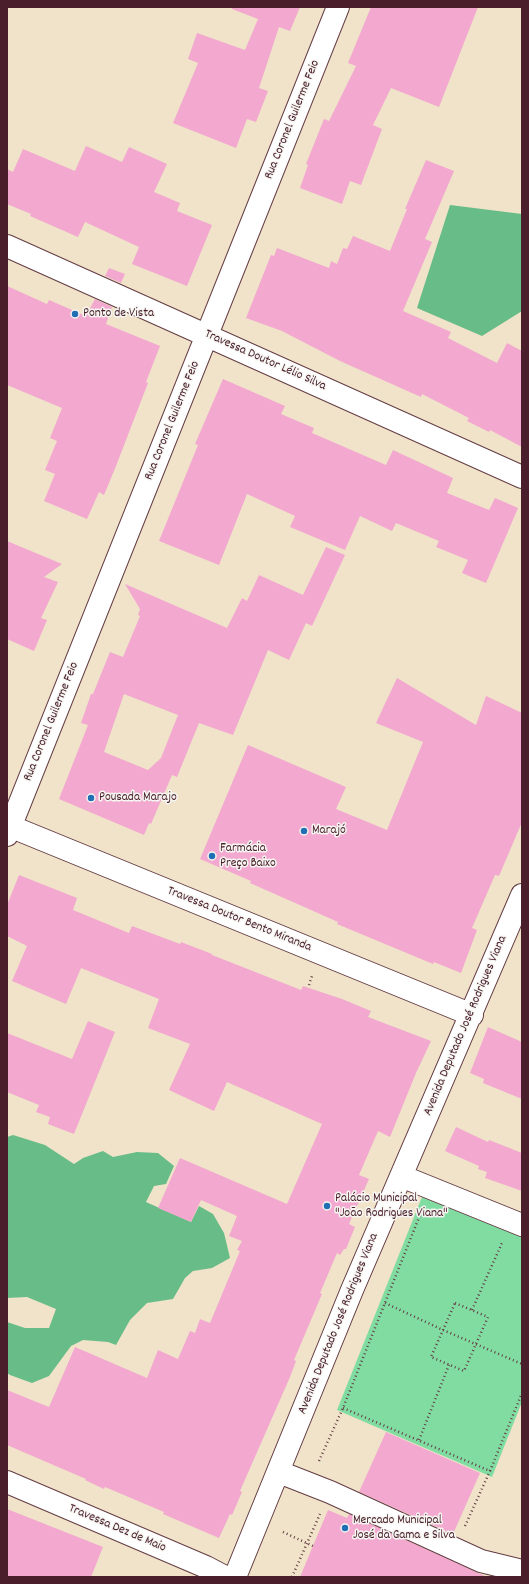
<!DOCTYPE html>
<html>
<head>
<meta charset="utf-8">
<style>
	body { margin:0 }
	#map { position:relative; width:529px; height:1584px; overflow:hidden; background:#f0e3c9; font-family:Dekko,sans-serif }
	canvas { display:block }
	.frame { position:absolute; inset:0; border:8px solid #4a1f2b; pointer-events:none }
</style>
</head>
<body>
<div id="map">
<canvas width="529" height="1584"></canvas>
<div class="frame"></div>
</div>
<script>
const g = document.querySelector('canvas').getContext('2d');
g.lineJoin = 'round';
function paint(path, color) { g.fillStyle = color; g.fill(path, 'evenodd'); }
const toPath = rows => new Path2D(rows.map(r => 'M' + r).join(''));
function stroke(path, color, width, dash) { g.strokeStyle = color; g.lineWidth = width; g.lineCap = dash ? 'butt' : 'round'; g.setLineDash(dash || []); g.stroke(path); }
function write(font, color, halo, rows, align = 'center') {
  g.font = font + ' Dekko,sans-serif'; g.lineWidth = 3; g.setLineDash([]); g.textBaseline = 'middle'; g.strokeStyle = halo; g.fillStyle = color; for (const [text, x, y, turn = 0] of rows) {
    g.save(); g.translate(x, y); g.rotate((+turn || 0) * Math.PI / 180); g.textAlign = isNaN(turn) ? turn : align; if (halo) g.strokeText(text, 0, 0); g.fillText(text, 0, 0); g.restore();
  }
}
paint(toPath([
	[422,1197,522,1237,522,1402,492,1477,337,1410]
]), '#81dca2');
paint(toPath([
	[450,205,522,214,522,311,482,336,417,308],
	[13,1135,45,1145,74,1164,83,1158,103,1151,113,1157,137,1152,158,1153,174,1166,166,1184,154,1186,146,1202,191,1222,199,1206,213,1214,224,1233,230,1258,212,1268,193,1271,185,1278,173,1299,147,1303,130,1320,116,1345,108,1342,83,1340,71,1346,49,1376,32,1383,10,1375,7,1373,7,1322,25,1328,49,1328,56,1309,27,1297,7,1298,7,1137]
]), '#68bc88');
paint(toPath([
	[232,7,300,7,290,31,279,27,259,88,268,91,256,122,247,119,236,148,173,123,198,63,188,59,197,33,245,50,258,19,232,9],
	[371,7,478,7,439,107,391,88,373,125,382,129,361,185,350,181,342,204,300,188,308,165,306,164,324,119,329,121,356,66,348,63],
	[86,146,122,162,129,147,167,164,154,192,180,203,177,211,212,225,187,286,132,264,139,247,85,222,78,237,30,216,31,214,7,204,7,169,13,172,23,149,75,171],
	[426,160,454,171,425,239,432,242,403,311,451,332,448,338,497,363,507,343,522,351,522,447,490,430,489,432,467,421,469,418,422,394,421,397,340,361,282,331,246,318,271,255,274,256,277,248,329,268,331,261,337,264,343,248,347,249,353,236,390,251,407,209,405,209],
	[109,268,125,274,121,283,105,276],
	[7,286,47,304,49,300,86,316,95,299,112,307,106,324,160,346,146,382,148,383,116,466,104,495,99,492,87,519,44,501,55,474,45,470,57,441,50,438,62,408,7,385],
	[223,379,285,406,281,414,314,428,312,433,386,465,393,450,453,478,447,493,489,510,495,498,518,508,486,583,462,573,468,560,436,547,439,541,396,523,392,531,360,516,345,550,290,527,295,516,247,494,219,565,159,541,198,445,195,444],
	[7,541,62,564,44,577,58,582,41,618,47,620,34,651,7,639],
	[326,547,345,555,312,626,306,623,289,660,268,650,233,735,199,723,177,777,172,775,151,824,149,823,144,835,59,799,88,725,81,723,91,694,93,694,110,652,123,657,140,616,138,615,140,609,125,584,227,628,242,598,247,601,259,575,303,595],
	[124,694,178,715,161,758,148,770,104,752],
	[397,678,476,725,486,696,522,713,522,822,499,876,495,875,472,928,477,930,461,973,434,962,433,964,337,924,338,922,250,883,251,881,200,859,248,745,346,787,336,809,387,830,423,742,376,723],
	[19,875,77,898,73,910,129,933,132,926,180,944,181,942,212,954,212,955,301,990,303,986,342,999,371,1011,368,1017,431,1041,416,1073,390,1137,378,1131,359,1175,369,1179,349,1224,355,1227,346,1249,344,1249,340,1255,337,1253,320,1293,322,1294,294,1360,296,1361,290,1377,240,1491,242,1492,232,1515,230,1514,219,1538,163,1514,164,1512,105,1487,104,1489,85,1480,86,1479,7,1445,7,1390,49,1407,75,1347,147,1378,158,1350,178,1359,190,1331,195,1333,200,1319,210,1323,240,1251,237,1250,242,1241,229,1236,237,1216,201,1200,191,1222,158,1208,180,1158,287,1204,322,1124,227,1082,214,1111,169,1090,190,1044,148,1028,159,999,81,968,66,1004,12,981,27,946,7,936,7,905],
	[88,1021,115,1032,74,1134,48,1124,50,1117,36,1112,39,1105,7,1092,7,1033,72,1059],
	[488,1027,522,1042,522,1099,483,1083,484,1079,470,1073],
	[456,1127,488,1142,489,1140,522,1153,522,1191,485,1178,487,1172,478,1169,479,1166,445,1151],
	[386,1432,480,1473,453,1534,359,1492],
	[7,1509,103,1547,91,1577,7,1577],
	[328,1510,347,1518,349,1514,487,1577,300,1577]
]), '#f2a8cf');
const minor = toPath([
	[7,246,522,477],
	[7,825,472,1015],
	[7,835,338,7],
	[401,1176,522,1225],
	[279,1472,330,1492,481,1561,522,1571],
	[7,1482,206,1567,225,1577],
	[235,1577,352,1290,522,895]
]);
stroke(minor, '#633c43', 24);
stroke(toPath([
	[309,985,312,976],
	[385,1303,443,1330,522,1364],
	[455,1303,488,1317,464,1371,431,1357,455,1303],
	[472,1310,502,1243],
	[343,1408,490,1471,522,1393],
	[419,1440,449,1365],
	[319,1461,343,1408,422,1210],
	[465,1526,490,1471],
	[283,1532,313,1546],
	[292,1577,320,1514]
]), '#633c43', 2.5, [1, 3]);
stroke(minor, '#fff', 22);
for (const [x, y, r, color] of [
	[75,314,4,"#1f6fb2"],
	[91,798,4,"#1f6fb2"],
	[304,831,4,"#1f6fb2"],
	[212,856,4,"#1f6fb2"],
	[327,1206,4,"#1f6fb2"],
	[345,1528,4,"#1f6fb2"]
]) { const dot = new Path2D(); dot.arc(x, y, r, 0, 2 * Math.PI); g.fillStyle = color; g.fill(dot); stroke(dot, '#f6f6f2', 1.5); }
write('13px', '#4a1f2b', '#f6f6f2', [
	["Rua Coronel Guilerme Feio",293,120,-68],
	["Travessa Doutor Lélio Silva",265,361,24],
	["Rua Coronel Guilerme Feio",173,421,-68],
	["Rua Coronel Guilerme Feio",52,722,-68],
	["Travessa Doutor Bento Miranda",239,920,22],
	["Avenida Deputado José Rodrigues Viana",466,1026,-67],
	["Avenida Deputado José Rodrigues Viana",339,1324,-68],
	["Travessa Dez de Maio",117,1529,23]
]);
write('13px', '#4a1f2b', '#f6f6f2', [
	["Ponto de Vista",83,314],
	["Pousada Marajo",99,798],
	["Marajó",312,831],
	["Farmácia",220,849],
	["Preço Baixo",220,864],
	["Palácio Municipal",335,1199],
	["\"João Rodrigues Viana\"",335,1214],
	["Mercado Municipal",353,1521],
	["José da Gama e Silva",353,1536]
], 'left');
</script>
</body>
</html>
